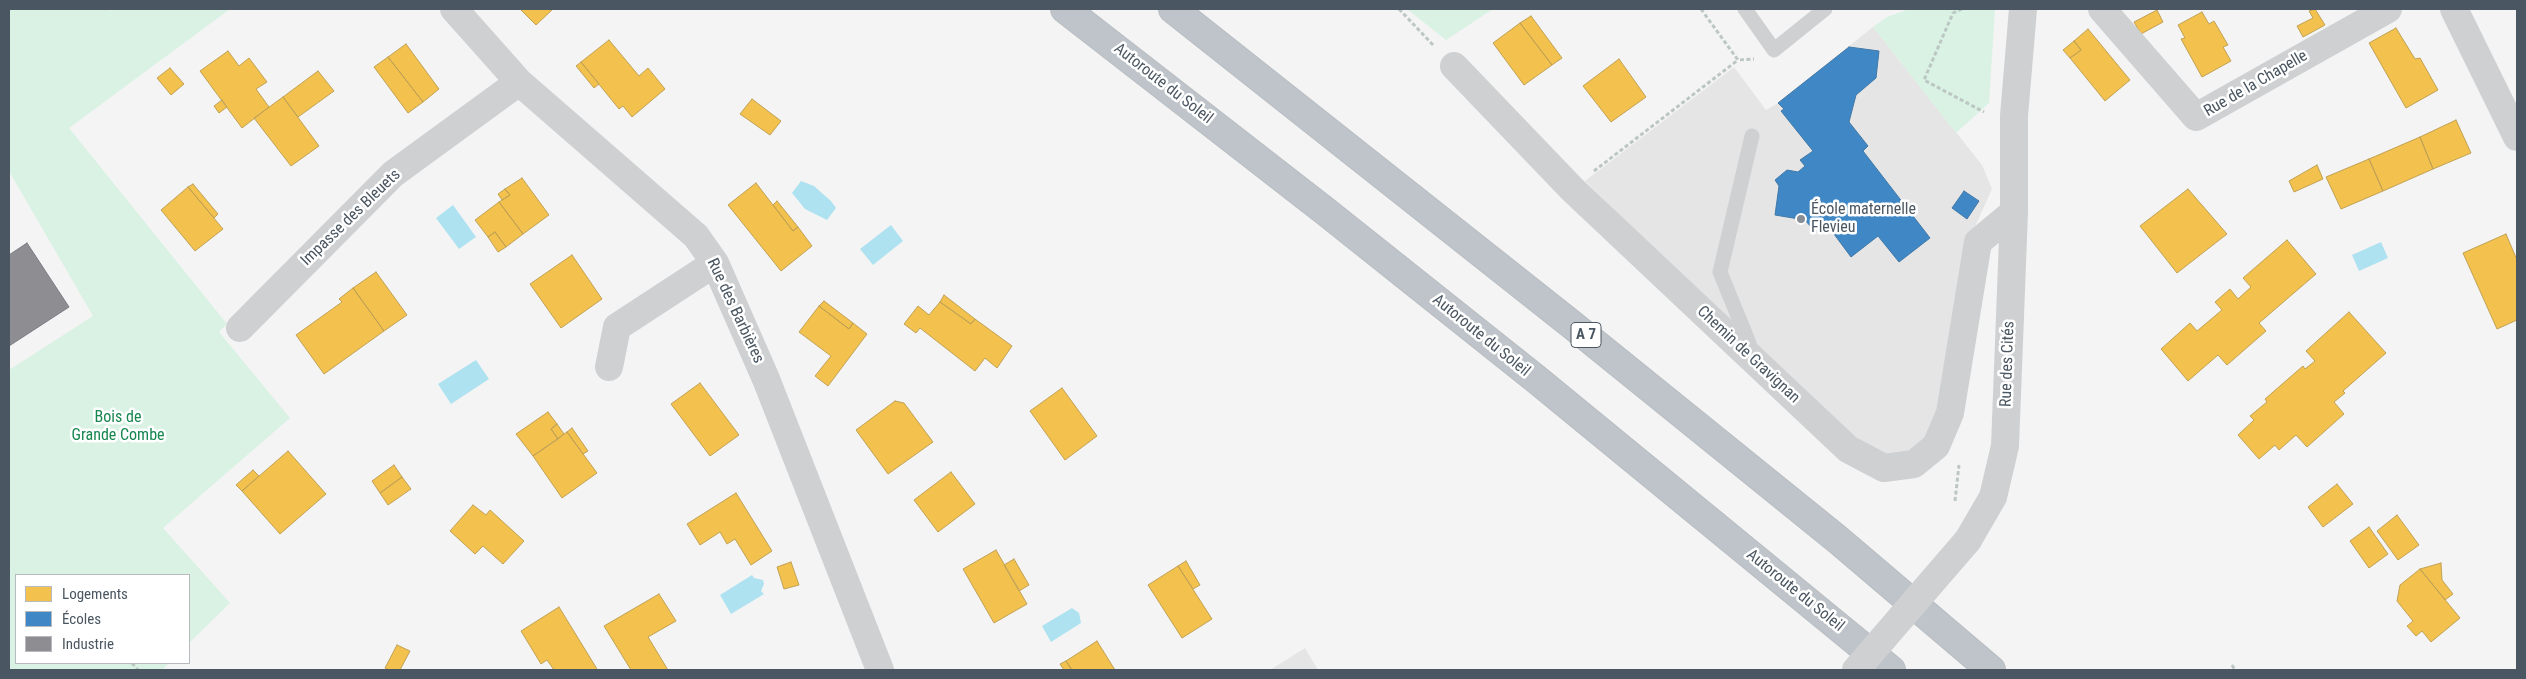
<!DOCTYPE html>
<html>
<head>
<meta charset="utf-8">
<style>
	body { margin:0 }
	#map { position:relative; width:2526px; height:679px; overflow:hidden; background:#f4f4f4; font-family:"Roboto Condensed",sans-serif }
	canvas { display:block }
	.frame { position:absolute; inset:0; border:10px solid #4a5661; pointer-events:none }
	.legend { position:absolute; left:15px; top:574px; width:175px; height:90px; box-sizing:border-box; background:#fff; border:1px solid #b7bbc0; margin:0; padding:6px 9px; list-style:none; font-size:15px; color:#4a5661 }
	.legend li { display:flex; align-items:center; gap:10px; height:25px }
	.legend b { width:25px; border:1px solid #b7bbc0 }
</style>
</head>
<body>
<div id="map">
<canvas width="2526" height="679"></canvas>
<div class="frame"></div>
<ul class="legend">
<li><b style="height:14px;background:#f2c14e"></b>Logements</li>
<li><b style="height:14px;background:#3f88c5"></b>Écoles</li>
<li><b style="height:14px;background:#8d8d92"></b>Industrie</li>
</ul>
</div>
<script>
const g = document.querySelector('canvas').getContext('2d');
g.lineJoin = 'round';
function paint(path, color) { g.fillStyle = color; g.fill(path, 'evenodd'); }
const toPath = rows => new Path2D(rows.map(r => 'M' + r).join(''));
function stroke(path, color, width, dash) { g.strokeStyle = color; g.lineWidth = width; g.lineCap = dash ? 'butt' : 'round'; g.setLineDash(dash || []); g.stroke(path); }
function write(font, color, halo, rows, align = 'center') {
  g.font = font + ' "Roboto Condensed",sans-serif'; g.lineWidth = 5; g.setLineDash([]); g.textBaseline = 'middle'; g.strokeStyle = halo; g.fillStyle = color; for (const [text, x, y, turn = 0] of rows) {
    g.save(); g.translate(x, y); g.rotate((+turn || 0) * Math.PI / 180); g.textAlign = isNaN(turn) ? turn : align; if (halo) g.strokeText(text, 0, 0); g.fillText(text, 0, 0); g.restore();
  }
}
paint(toPath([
	[1873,27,1982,165,1992,189,1965,249,1938,422,1925,443,1909,455,1882,457,1848,434,1749,343,1585,181,1734,67,1766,110,1778,103],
	[1305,648,1318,670,1270,670]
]), '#e6e5e6');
paint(toPath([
	[9,9,108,9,111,11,114,9,230,9,69,128,227,324,219,332,290,418,163,528,230,603,189,643,189,575,16,575,16,663,169,663,162,670,9,670,9,370,93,316,9,171],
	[1407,9,1493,9,1446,40],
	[1909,9,1995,9,1989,103,1956,133,1873,27,1887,17]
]), '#d9f2e3');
paint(toPath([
	[801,181,814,186,831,201,836,208,827,220,805,209,792,193],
	[453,205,476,237,459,249,436,218],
	[891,225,903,241,873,265,860,249],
	[2381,242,2388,258,2359,271,2352,255],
	[476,360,489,379,451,404,438,384],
	[752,575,754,578,763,580,764,584,761,591,764,594,731,614,720,595],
	[1072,608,1079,613,1081,623,1051,642,1042,626]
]), '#aee2f0');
const homes = toPath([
	[520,9,553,9,536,25,520,9],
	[2315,9,2325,25,2303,37,2297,26,2313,18,2309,11,2315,9],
	[2157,10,2163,22,2141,34,2134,22,2157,10],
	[2202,12,2209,24,2214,21,2228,45,2223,47,2231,61,2202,77,2181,39,2185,38,2178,25,2202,12],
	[1531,16,1562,58,1552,65,1520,23,1531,16],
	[1520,23,1552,65,1524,85,1493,43,1520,23],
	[2396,28,2415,59,2420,58,2438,90,2406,108,2369,43,2396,28],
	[2088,29,2130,80,2105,101,2070,58,2081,50,2074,41,2088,29],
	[609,40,639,76,648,68,665,89,632,117,623,106,619,109,581,62,609,40],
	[2074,41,2081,50,2070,58,2063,50,2074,41],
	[406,44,439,89,423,102,388,57,406,44],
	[228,51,239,66,249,58,267,82,256,89,269,107,242,128,200,71,228,51],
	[388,57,423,102,408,113,374,67,388,57],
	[1619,59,1646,97,1611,122,1583,86,1619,59],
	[581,62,599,84,594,88,576,66,581,62],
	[170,68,184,84,171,95,157,78,170,68],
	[318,71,334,91,298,117,283,97,318,71],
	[283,97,319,146,291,166,254,118,283,97],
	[752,99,781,121,770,135,740,114,752,99],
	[222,100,227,107,219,113,214,106,222,100],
	[2456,120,2471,153,2433,169,2420,137,2456,120],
	[2420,137,2433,169,2383,191,2369,159,2420,137],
	[2369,159,2383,191,2341,209,2326,177,2369,159],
	[2317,165,2323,179,2294,192,2289,181,2317,165],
	[522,178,549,215,523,234,499,202,510,195,505,189,522,178],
	[756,183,793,231,798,227,812,246,781,271,728,205,756,183],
	[193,184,218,214,214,218,188,187,193,184],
	[188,187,223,229,195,251,161,210,188,187],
	[505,189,510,195,502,200,498,194,505,189],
	[2188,189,2227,234,2177,273,2140,226,2188,189],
	[777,201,798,227,793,231,773,205,777,201],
	[499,202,523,234,506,247,495,232,488,237,475,220,499,202],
	[495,232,506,247,498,252,488,237,495,232],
	[2506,234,2517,260,2517,320,2497,329,2463,253,2506,234],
	[2287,240,2316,274,2259,323,2266,331,2227,365,2218,355,2188,381,2161,349,2190,323,2197,331,2222,310,2215,302,2230,289,2238,299,2251,287,2243,278,2287,240],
	[572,255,602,299,561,328,530,284,572,255],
	[376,272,407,315,384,331,353,288,376,272],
	[353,288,384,331,324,374,296,335,342,302,339,299,353,288],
	[944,295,975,319,971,324,940,302,944,295],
	[824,301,853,323,849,329,819,306,824,301],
	[940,302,971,324,975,319,1012,346,997,368,985,358,975,371,920,328,916,333,904,324,918,306,929,315,940,302],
	[819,306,849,329,853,323,867,334,828,386,815,376,831,356,799,332,819,306],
	[2349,312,2386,353,2343,391,2345,393,2334,402,2344,414,2307,447,2296,435,2279,450,2275,445,2259,459,2238,435,2254,420,2250,416,2267,402,2265,399,2303,366,2305,369,2315,361,2306,351,2349,312],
	[700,383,739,435,710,456,671,404,700,383],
	[1062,388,1097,436,1065,460,1030,411,1062,388],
	[895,401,904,403,933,442,888,474,856,430,895,401],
	[548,412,557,424,551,429,558,439,533,456,516,434,548,412],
	[557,424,564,434,558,439,551,429,557,424],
	[572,428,588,451,583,454,567,432,572,428],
	[567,432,597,473,562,498,533,456,567,432],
	[288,451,326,494,280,534,242,491,288,451],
	[394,465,402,477,380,493,372,481,394,465],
	[253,470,259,476,242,491,236,485,253,470],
	[951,472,975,504,938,532,914,500,951,472],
	[402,477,411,489,388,505,380,493,402,477],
	[2337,484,2353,504,2323,527,2308,507,2337,484],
	[736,493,772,551,751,565,735,539,727,544,720,532,700,545,687,524,736,493],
	[473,505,486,515,490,510,524,541,503,564,483,546,475,554,450,531,473,505],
	[2397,515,2419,545,2398,560,2377,531,2397,515],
	[2369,527,2388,554,2369,568,2350,541,2369,527],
	[996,550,1027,604,994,623,963,569,996,550],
	[1014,559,1029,585,1019,591,1004,565,1014,559],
	[1186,561,1200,585,1193,589,1178,566,1186,561],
	[791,562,799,585,784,589,777,567,791,562],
	[2441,563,2442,580,2453,594,2445,600,2420,569,2441,563],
	[1178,566,1212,619,1182,638,1148,585,1178,566],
	[2420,569,2460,618,2431,642,2422,631,2416,636,2407,626,2413,621,2397,601,2400,585,2420,569],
	[659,594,676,621,648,637,668,670,631,670,604,626,659,594],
	[559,607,597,669,595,670,554,670,547,660,541,664,521,631,559,607],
	[1097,641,1115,670,1072,670,1066,661,1097,641],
	[397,645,410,651,400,670,389,670,385,668,397,645],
	[1066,661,1072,670,1064,670,1060,664,1066,661]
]);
paint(homes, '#f2c14e');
stroke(homes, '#c0a154', 1);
const schools = toPath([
	[1849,47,1879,51,1876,78,1856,95,1849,122,1868,146,1863,151,1930,238,1899,262,1878,236,1851,257,1831,230,1832,223,1819,220,1811,227,1805,220,1775,215,1779,186,1775,180,1787,170,1798,172,1805,166,1800,160,1813,151,1781,111,1784,109,1778,103,1849,47],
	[1964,191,1979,201,1967,219,1952,208,1964,191]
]);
paint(schools, '#3f88c5');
stroke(schools, '#4279a7', 1);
const industry = toPath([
	[27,243,69,307,9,346,9,255,27,243]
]);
paint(industry, '#8d8d92');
stroke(industry, '#797c83', 1);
const motorway = toPath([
	[1065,9,1325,211,1536,379,1891,670],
	[1173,9,1571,324,1837,539,1991,670]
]);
stroke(motorway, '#b9bec3', 30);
stroke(toPath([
	[1399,9,1434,46],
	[1701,9,1738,60,1754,59],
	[1962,9,1953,13,1924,80,1984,112],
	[1594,171,1738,60],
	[1955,501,1959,465],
	[132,663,138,670],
	[2232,665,2235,670]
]), '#bcc7c4', 3, [4, 2.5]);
stroke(toPath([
	[1745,9,1774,50,1825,9],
	[1749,351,1749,343,1720,272,1752,136]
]), '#ced0d2', 15);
stroke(toPath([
	[454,9,519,82,696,236,715,263,766,379,880,670],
	[2102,9,2196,117,2388,9],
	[1454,66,1572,189,1848,449,1884,468,1914,464,1936,446,1950,413,1978,242,2014,212],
	[240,328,393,174,519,82],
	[609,367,617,327,715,263],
	[1968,540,1993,497,2005,446,2014,212,2014,116,2023,9]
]), '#ced0d2', 28);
stroke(toPath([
	[2454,9,2517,137]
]), '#ced0d2', 28);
stroke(motorway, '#bec4c9', 28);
stroke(toPath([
	[1856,670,1968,540]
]), '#ced0d2', 28);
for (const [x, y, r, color] of [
	[1801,219,5,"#868d94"]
]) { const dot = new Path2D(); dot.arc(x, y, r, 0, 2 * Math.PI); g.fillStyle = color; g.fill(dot); stroke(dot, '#fff', 2); }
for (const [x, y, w] of [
	[1586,335,30]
]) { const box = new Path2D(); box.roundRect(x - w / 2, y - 12.5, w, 25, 4); g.fillStyle = '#fff'; g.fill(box); stroke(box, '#4a5661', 1); }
write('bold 15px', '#4a5661', null, [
	["A 7",1586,335]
]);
write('16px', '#4a5661', '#fff', [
	["Autoroute du Soleil",1163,84,38],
	["Rue de la Chapelle",2256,84,-30],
	["Impasse des Bleuets",351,218,-44],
	["Rue des Barbières",735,311,65],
	["Autoroute du Soleil",1481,336,39],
	["Chemin de Gravignan",1748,355,43],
	["Rue des Cités",2008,364,-88],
	["Autoroute du Soleil",1795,591,39]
]);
write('16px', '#4a5661', '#fff', [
	["École maternelle",1811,210],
	["Flevieu",1811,228]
], 'left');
write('16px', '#17864f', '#fff', [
	["Bois de",118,418],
	["Grande Combe",118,436]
]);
</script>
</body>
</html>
